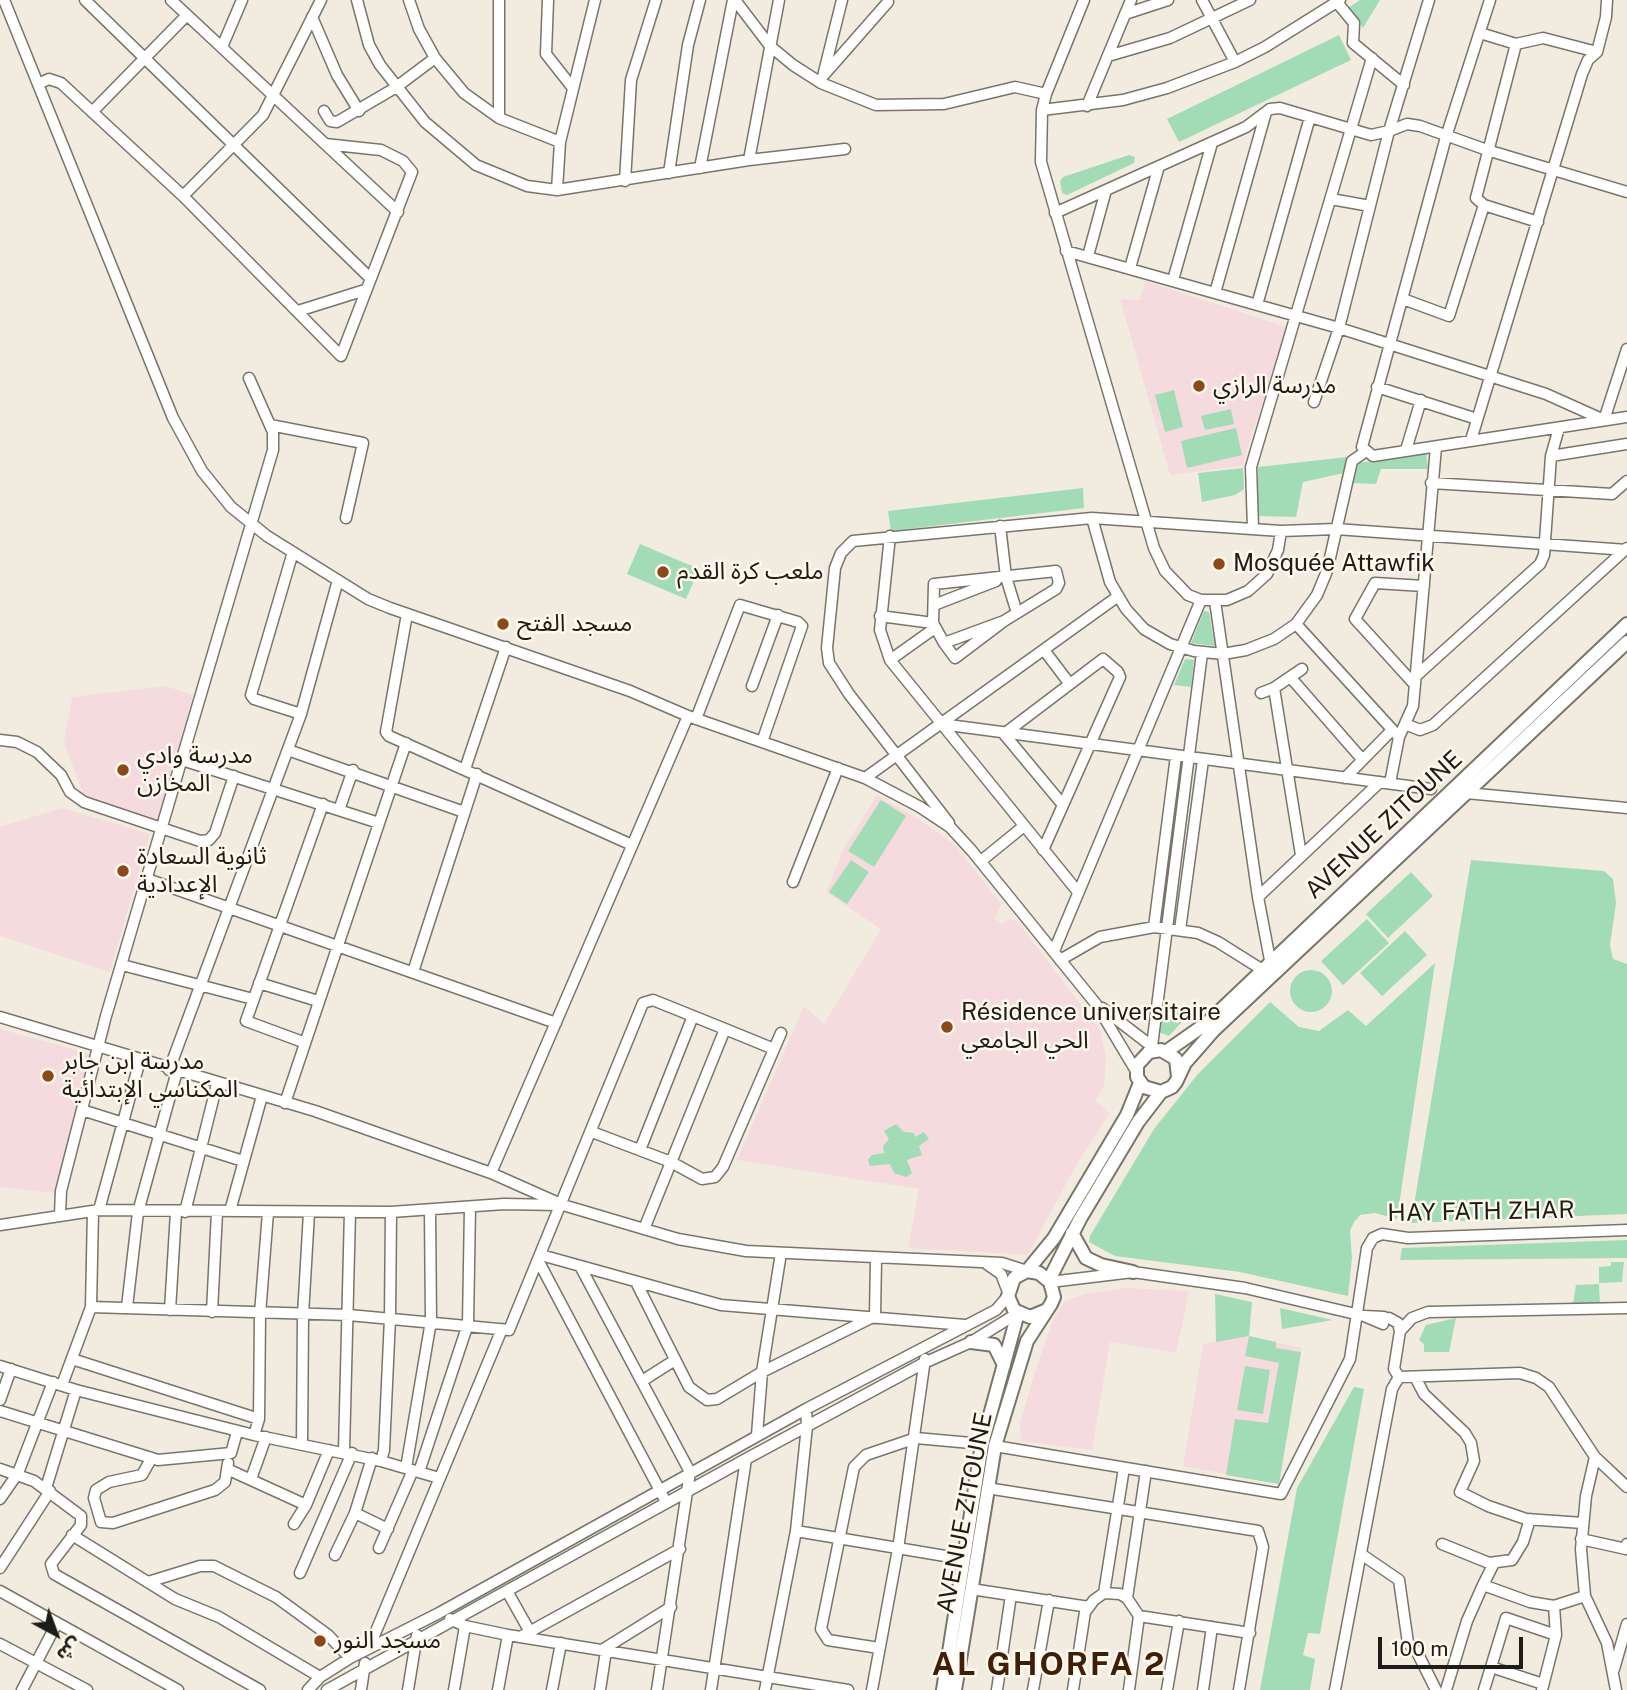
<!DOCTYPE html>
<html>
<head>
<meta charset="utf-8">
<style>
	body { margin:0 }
	#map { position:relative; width:1627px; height:1690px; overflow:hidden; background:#f1ecdf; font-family:"Public Sans","Noto Sans Arabic",sans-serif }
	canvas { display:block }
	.north { position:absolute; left:21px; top:1599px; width:70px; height:70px; -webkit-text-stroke:5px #fef9ec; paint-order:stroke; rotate:139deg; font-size:19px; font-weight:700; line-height:28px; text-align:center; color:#1d1c17 }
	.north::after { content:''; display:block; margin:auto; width:24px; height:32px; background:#1d1c17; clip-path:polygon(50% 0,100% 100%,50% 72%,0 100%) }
	.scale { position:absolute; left:1378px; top:1637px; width:145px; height:32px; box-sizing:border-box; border:4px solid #1d1c17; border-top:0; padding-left:9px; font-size:21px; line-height:24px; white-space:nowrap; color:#1d1c17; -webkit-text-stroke:5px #fef9ec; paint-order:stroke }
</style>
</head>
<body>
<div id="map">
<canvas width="1627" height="1690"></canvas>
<div class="north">ش</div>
<div class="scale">100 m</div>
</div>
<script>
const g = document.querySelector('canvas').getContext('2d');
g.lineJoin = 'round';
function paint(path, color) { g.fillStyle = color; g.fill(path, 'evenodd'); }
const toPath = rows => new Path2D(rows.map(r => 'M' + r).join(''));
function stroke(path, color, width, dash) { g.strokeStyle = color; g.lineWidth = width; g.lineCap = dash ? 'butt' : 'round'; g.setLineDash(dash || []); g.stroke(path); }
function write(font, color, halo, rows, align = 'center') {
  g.font = font + ' "Public Sans","Noto Sans Arabic",sans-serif'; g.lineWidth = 5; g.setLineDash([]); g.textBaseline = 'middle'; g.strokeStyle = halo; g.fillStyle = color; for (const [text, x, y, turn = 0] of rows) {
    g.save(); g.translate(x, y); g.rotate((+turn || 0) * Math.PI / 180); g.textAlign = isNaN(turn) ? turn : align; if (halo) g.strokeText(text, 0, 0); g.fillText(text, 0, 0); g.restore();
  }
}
paint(toPath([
	[1125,1288,1189,1291,1176,1353,1110,1342,1092,1450,1021,1441,1020,1423,1036,1369,1053,1320,1065,1301,1084,1294]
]), '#f5dbe0');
paint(toPath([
	[1145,281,1287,327,1242,466,1170,475,1120,299,1140,300],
	[165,686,193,695,158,819,85,798,64,743,72,697],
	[877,795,922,821,956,846,1001,904,995,919,1002,924,1010,919,1017,921,1100,1030,1106,1057,1104,1087,1095,1100,1110,1113,1074,1169,1028,1255,908,1248,919,1189,737,1160,804,1006,824,1024,881,929,826,892,843,850],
	[62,808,150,834,110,972,0,936,0,827],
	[0,1029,91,1054,55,1193,0,1187],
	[1249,1336,1302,1348,1279,1484,1183,1466,1203,1344]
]), '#f6dbde');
paint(toPath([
	[1360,0,1380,0,1363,28,1348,8],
	[1339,35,1351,60,1179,142,1167,119],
	[1129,155,1135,157,1134,163,1067,195,1062,193,1060,181,1063,177],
	[1174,390,1183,427,1165,432,1155,395],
	[1231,409,1234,424,1205,430,1201,416],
	[1236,428,1242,455,1187,468,1181,441],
	[1426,453,1428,469,1381,469,1376,484,1353,483,1358,463],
	[1347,457,1344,473,1303,482,1296,517,1258,516,1258,467],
	[1243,468,1244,489,1235,495,1202,502,1198,473],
	[1083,488,1084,508,891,531,888,511],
	[640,544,699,569,686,599,627,574],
	[1204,611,1209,612,1215,646,1191,643],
	[1185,659,1194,660,1191,687,1174,685],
	[881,800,906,816,874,867,848,851],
	[851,860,869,872,847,904,829,892],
	[1471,860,1604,871,1613,879,1616,903,1610,945,1613,959,1627,964,1627,1214,1411,1223],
	[1411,872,1433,896,1388,938,1366,914],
	[1367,919,1389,943,1343,985,1321,961],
	[1405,931,1427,955,1382,996,1360,973],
	[1435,963,1397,1219,1375,1213,1360,1215,1354,1222,1350,1231,1352,1258,1348,1296,1240,1272,1115,1256,1089,1242,1090,1236,1154,1129,1198,1074,1270,1002,1299,1027,1319,1031,1348,1010,1366,1026],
	'1290 991a21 21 0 1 1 42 0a21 21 0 1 1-42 0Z',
	[1163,1004,1189,1014,1169,1036,1159,1032],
	[896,1124,904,1132,914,1133,915,1137,924,1132,929,1139,919,1146,922,1155,907,1160,912,1173,906,1177,894,1173,890,1164,870,1166,868,1160,872,1155,884,1153,883,1146,889,1139,884,1131],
	[1627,1240,1627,1258,1400,1260,1402,1248],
	[1611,1262,1624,1262,1622,1282,1599,1283,1599,1267,1611,1266],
	[1599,1284,1600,1304,1573,1304,1576,1285],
	[1215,1294,1252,1302,1249,1336,1276,1342,1276,1348,1301,1352,1279,1484,1226,1475,1235,1419,1268,1423,1279,1363,1245,1356,1249,1336,1216,1342],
	[1280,1308,1333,1320,1282,1329],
	[1456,1318,1449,1352,1424,1352,1424,1344,1419,1340,1426,1325],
	[1245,1366,1270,1370,1263,1414,1237,1410],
	[1354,1387,1364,1389,1320,1634,1308,1633,1303,1655,1315,1659,1310,1690,1260,1690,1297,1488]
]), '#a2dcb7');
const minor = toPath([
	[4,0,173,418,202,471,231,507,267,536,368,599,390,608,630,691,688,716,865,778,920,807,950,827,972,851,1096,1004,1136,1071],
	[85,0,369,277],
	[171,0,398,212],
	[357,0,369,45,380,65,425,122,476,165,527,186,557,190,749,160,845,149],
	[409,0,419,29,435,58,464,93,499,118,560,142],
	[548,0,546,54,572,87],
	[735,0,770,46,793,65,821,83,876,105,944,104,1015,87,1046,94],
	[1084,0,1046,94,1042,110,1041,162,1154,548,1165,571,1188,595,1201,600,1227,600,1248,591,1267,574,1278,550,1281,531],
	[1202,0,1235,62],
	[1335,0,1354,23,1353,43,1404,85],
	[1490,0,1446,137,1362,447,1373,456,1627,417],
	[1125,14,1168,0],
	[312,17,337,75,359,111],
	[1480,33,1516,44,1543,38,1597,52],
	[1516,44,1476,198,1484,205,1538,222],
	[222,47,242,0],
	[1108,56,1170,38,1250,0],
	[824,72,842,0],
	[823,76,888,2],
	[38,84,49,79,61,83,183,196,341,356,412,172,403,161,381,150,325,144],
	[1087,106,1131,0],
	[1042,110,1123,100,1167,88,1235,62,1265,47,1340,0],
	[324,111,330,121,337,122,395,88,435,58],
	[92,112,187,15],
	[499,118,499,0],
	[749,160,779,0],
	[700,168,733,0],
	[669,173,688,45,700,0],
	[625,181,631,80,656,0],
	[557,190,560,142,595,0],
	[183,196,263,115,321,0],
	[1331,199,1370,206],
	[1055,213,1246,127,1270,109,1280,108,1371,135,1389,131,1429,0],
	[1066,251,1339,328,1546,394,1604,420,1627,349],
	[1088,256,1106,190],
	[1130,268,1159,166],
	[1173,280,1212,143],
	[1215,293,1266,112],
	[1403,299,1449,316,1484,205],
	[1257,305,1310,117],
	[298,311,365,290],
	[1377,387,1477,419],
	[1314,402,1339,328,1389,131,1407,124,1420,126,1487,150,1627,192],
	[270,425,363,443,346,518],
	[1471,440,1582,74,1588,60,1597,52,1606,17,1607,0],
	[1406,450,1421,400],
	[1551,456,1627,444],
	[1431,483,1612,494,1627,481],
	[1092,518,1110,582,1126,609,1144,629,1170,644,1194,651,1223,654,1246,650,1274,639,1296,624,1317,595,1327,571,1352,461,1365,452],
	[1000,526,1006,577,1017,613],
	[1253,528,1251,467,1372,58],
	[890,536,880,630,890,660,1078,892],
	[293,552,251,695,254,699,301,714],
	[1215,601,1258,897,1270,960],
	[934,605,996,581],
	[407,614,386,732,389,736,632,845],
	[880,616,933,623],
	[1296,624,1399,737],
	[944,643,1004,621,1056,589,1059,583,1056,571,934,584,933,623,944,643,955,658,1004,621],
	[1044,650,1069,683],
	[890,660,935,628],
	[1416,676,1540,564,1544,555,1551,456,1559,428],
	[1291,678,1361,758],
	[1415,685,1355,619,1375,583,1424,586],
	[752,686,778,615],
	[1274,688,1301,855],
	[1261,693,1274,688,1302,669],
	[696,719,740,605,798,622,802,626,762,742],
	[941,724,1431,789],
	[1405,724,1420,730,1433,725,1627,548],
	[0,740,17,742,37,752,61,775,70,792,84,802,200,841,209,840,215,833,234,776],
	[288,750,464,812],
	[182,760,379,823],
	[465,769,506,647],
	[865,778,1117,597],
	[1345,778,1392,730],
	[1390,783,1399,737,1413,706,1436,447],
	[1466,793,1627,808],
	[339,810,353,770],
	[949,823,849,694,829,663,827,648,835,568,841,553,853,541,1092,518,1281,531,1336,529,1627,550],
	[1043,850,1120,677,1118,672,1103,659,1004,734,1063,805],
	[981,861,1024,826],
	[147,879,556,1023],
	[793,882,838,768],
	[1258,897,1380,782],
	[1154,927,1176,756],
	[1180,930,1203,760],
	[1054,951,1201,600],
	[1060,960,1100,937,1154,927,1198,933,1218,942,1261,969],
	[122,965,253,999],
	[413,972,477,774],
	[259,983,318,1001],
	[1102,1008,1154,1048],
	[0,1017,315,1111,491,1173,563,1205,678,1239,746,1251,1002,1263,1027,1271],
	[725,1029,774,1049],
	[303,1042,246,1021,323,804],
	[1152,1046,1202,653],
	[169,1070,301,714,338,580],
	[285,1103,406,743],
	[82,1110,243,1161],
	[592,1132,671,1162,702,1179,715,1177,723,1167,781,1033],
	[640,1150,693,1016],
	[491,1173,688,716],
	[99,1210,140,1060],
	[230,1211,262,1096],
	[185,1212,217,1084],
	[60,1214,61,1191,106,1016,273,450,273,432,249,378],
	[0,1225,99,1210,391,1212,504,1204,559,1205],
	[541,1255,721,1305,965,1325],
	[539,1262,666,1502],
	[988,1265,1001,1274,1008,1292],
	[580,1266,690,1472,657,1690],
	[636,1282,689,1387,707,1400,717,1399,762,1372,875,1316,876,1259],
	[1050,1282,1133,1272,1245,1288,1364,1316],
	[91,1307,349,1315,509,1330,643,1003,653,1000,725,1029,644,1229],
	[127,1307,138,1212,177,1071],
	[170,1310,176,1212],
	[212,1312,217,1212],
	[1389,1318,1398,1323,1400,1331,1394,1369,1399,1377,1520,1373,1536,1378,1549,1387,1595,1457,1627,1487],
	[1383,1324,1364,1316,1384,1317],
	[1400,1331,1412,1318,1428,1312,1627,1308],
	[72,1359,259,1419],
	[0,1366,76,1390,254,1435,259,1419,260,1314,268,1212],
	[1415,1377,1424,1394,1465,1433,1471,1443,1474,1461,1460,1492,1488,1506,1526,1519,1583,1523],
	[642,1381,675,1360],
	[62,1385,91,1307,93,1211],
	[0,1400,11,1369],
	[0,1411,158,1460,231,1453,237,1432],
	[254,1435,381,1461,384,1450,390,1318,391,1212],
	[757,1435,762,1372,781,1253],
	[302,1444,303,1315,309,1213],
	[995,1446,1281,1494,1350,1359,1367,1248,1373,1238,1382,1234,1408,1238,1627,1230],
	[344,1451,350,1212],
	[1595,1457,1586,1496,1581,1549,1585,1596,1607,1643,1616,1690],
	[151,1459,142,1475,109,1482,96,1490,94,1498,101,1522,113,1523,215,1490,225,1482,227,1469],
	[381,1461,439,1478],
	[228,1463,227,1469,306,1505,329,1450],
	[406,1468,431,1321,430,1211],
	[0,1469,34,1481,81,1516,81,1525,51,1564,54,1574,260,1690],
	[419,1472,468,1324,470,1207],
	[251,1479,266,1437],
	[46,1488,76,1390],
	[987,1488,1258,1531,1263,1547,1239,1690],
	[0,1499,18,1473,53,1382],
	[355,1513,388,1529],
	[294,1524,306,1505],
	[796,1531,963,1559],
	[72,1535,175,1599,219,1617,320,1677],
	[1581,1539,1626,1549,1627,1544],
	[1442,1544,1489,1563,1512,1560,1523,1542,1530,1519],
	[379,1548,413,1470],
	[1361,1554,1399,1580,1408,1643,1417,1652,1436,1690],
	[335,1555,355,1513,372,1458],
	[0,1568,50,1491],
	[300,1573,352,1453],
	[148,1582,200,1566,214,1566,276,1597,328,1635,350,1658],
	[1483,1585,1494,1563],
	[971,1589,1089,1607],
	[0,1591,178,1690],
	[507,1591,530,1632],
	[1104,1593,1120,1594,1127,1598,1139,1616,1129,1690],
	[1127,1598,1146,1471],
	[1139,1616,1250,1633],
	[450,1619,465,1626,508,1635,848,1690],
	[522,1636,680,1549],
	[0,1644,87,1690],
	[369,1648,502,1329],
	[879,1648,828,1640,821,1629,854,1467,866,1455,916,1438,982,1444],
	[602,1650,671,1607],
	[1491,1667,1543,1684],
	[1614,1669,1627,1624],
	[22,1690,57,1623],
	[308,1690,320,1677,350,1658,439,1613,806,1409,996,1310,1008,1296],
	[327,1690,746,1459,924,1363,971,1342,1018,1313],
	[361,1690,365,1663],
	[408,1690,417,1635],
	[454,1690,465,1626],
	[498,1690,508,1635],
	[552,1690,561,1643],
	[600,1690,606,1651],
	[711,1690,746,1459],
	[765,1690,796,1531,807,1426,806,1409],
	[872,1690,898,1549,925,1359],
	[997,1690,1011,1595],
	[1033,1690,1049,1600],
	[1073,1690,1085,1612,1094,1600,1104,1593,1124,1468],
	[1167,1690,1179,1621],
	[1203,1690,1212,1627],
	[1335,1690,1392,1389,1399,1377],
	[1446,1690,1467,1621,1483,1585,1530,1602,1554,1606,1585,1596],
	[1484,1690,1506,1618,1556,1635],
	[1542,1690,1556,1635,1554,1606]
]);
const major = toPath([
	[1167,1051,1207,1023,1627,624],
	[1178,1077,1176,1059,1161,1050,1149,1052,1137,1065,1137,1077,1144,1087,1161,1092,1172,1087,1176,1082,1185,1063,1213,1031,1627,642],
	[1072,1233,1086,1258,1101,1265,1133,1272],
	[1027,1271,1054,1238,1127,1115,1140,1083],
	[1049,1280,1080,1219,1138,1122,1161,1092],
	[971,1342,994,1345,1004,1365],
	[943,1690,982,1444,1018,1313],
	[955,1690,995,1446,1027,1341,1051,1304,1054,1297,1050,1282,1039,1273,1027,1271,1014,1278,1008,1296,1014,1310,1030,1317,1047,1310]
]);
stroke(minor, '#79756a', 13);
stroke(major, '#79756a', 16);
stroke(minor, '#fff', 10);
stroke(major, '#fff', 12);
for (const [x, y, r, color] of [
	[1199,386,7,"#8b4818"],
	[1219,564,7,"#8b4818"],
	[663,572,7,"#8b4818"],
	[503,624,7,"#8b4818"],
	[123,770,7,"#8b4818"],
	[123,871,7,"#8b4818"],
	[947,1027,7,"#8b4818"],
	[48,1076,7,"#8b4818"],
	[320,1641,7,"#8b4818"]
]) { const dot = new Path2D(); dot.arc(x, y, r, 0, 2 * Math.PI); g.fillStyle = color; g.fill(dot); stroke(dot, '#fef9ec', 2.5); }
write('24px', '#1d1c17', '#fef9ec', [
	["مدرسة الرازي",1213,386],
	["Mosquée Attawfik",1233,564],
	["ملعب كرة القدم",677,572],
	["مسجد الفتح",517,624],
	["مدرسة وادي",137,756],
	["المخازن",137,784],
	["ثانوية السعادة",137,857],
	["الإعدادية",137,885],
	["Résidence universitaire",961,1013],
	["الحي الجامعي",961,1041],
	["مدرسة ابن جابر",62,1062],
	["المكناسي الإبتدائية",62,1090],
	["مسجد النور",334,1641]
], 'left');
write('24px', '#1d1c17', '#fef9ec', [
	["AVENUE ZITOUNE",1384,825,-43],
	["HAY FATH ZHAR",1481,1212,-1],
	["AVENUE ZITOUNE",965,1513,-79]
]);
g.letterSpacing = '2px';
write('bold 32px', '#401f09', '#fef9ec', [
	["AL GHORFA 2",1049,1665]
]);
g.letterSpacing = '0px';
</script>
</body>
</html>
